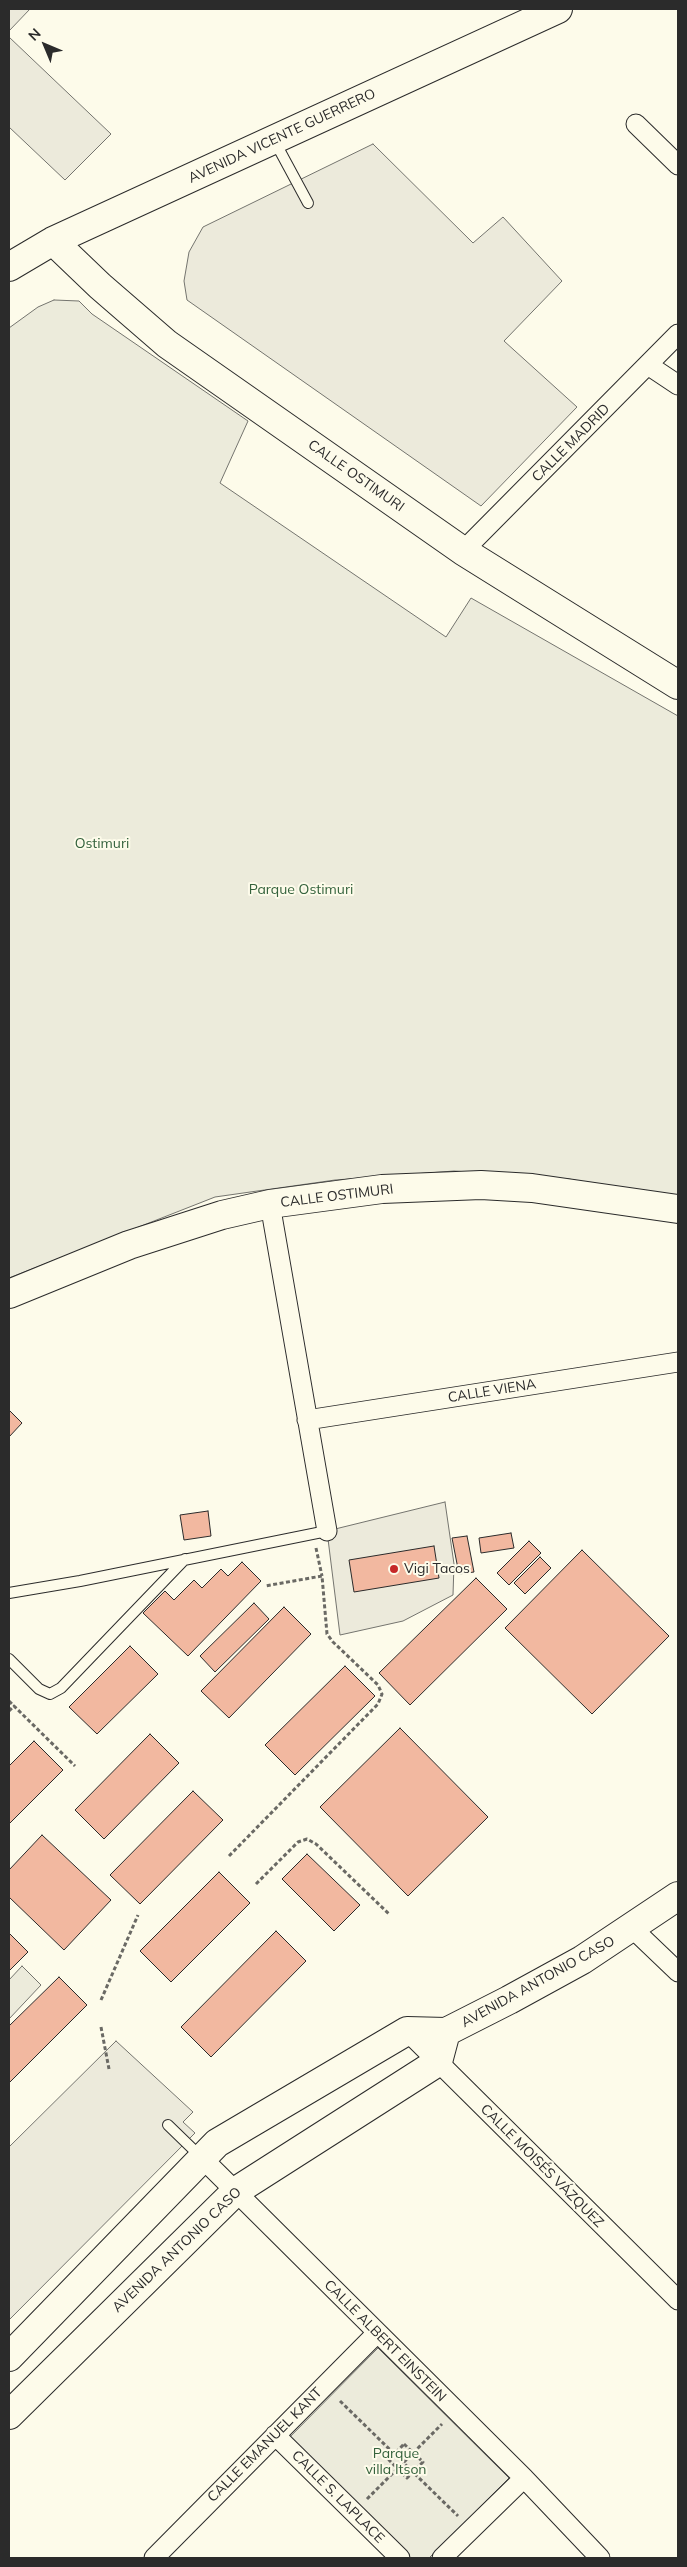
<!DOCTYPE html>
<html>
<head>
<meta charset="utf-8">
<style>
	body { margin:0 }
	#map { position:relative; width:687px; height:2567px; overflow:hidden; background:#fdfbea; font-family:Mulish,sans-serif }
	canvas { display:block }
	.frame { position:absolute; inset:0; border:10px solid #2b2b2b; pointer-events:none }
	.north { position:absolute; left:20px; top:20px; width:50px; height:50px; -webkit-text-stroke:4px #fdfbea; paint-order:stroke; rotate:315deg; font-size:14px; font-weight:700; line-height:20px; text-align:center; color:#2b2b2b }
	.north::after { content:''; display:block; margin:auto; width:18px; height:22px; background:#2b2b2b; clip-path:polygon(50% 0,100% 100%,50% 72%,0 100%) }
</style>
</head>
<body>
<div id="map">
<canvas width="687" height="2567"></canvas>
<div class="frame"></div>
<div class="north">N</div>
</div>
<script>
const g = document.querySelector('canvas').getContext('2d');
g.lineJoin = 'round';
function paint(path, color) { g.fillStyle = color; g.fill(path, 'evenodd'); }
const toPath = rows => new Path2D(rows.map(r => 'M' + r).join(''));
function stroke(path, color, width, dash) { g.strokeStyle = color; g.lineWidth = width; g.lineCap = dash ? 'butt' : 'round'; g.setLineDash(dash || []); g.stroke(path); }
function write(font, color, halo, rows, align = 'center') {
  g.font = font + ' Mulish,sans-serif'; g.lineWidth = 4; g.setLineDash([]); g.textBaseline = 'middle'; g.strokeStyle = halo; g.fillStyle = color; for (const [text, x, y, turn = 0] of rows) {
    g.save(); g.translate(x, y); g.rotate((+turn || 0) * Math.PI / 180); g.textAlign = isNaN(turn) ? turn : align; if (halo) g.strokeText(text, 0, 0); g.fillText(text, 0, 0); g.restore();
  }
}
const green = toPath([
	[54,300,79,301,92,314,248,421,220,483,446,637,471,598,678,716,678,1200,569,1179,454,1171,335,1180,215,1197,9,1278,9,328,38,307,54,300],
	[22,1966,41,1985,9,2019,9,1980,22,1966],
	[378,2348,509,2478,429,2558,396,2558,282,2445,378,2348]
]);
paint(green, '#ecebdb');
stroke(green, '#74746e', 1);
const parking = toPath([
	[9,9,30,9,9,31,9,9],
	[9,37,111,134,65,180,9,127,9,37],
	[373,144,473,243,503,217,562,281,504,341,577,407,481,506,187,300,184,281,189,252,203,227,373,144],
	[445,1502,454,1564,453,1595,403,1621,340,1635,327,1531,445,1502],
	[116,2041,193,2112,183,2122,195,2133,9,2320,9,2147,116,2041]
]);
paint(parking, '#eceadb');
stroke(parking, '#74746e', 1);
const building = toPath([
	[9,1410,22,1423,9,1437,9,1410],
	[208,1511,211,1536,184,1540,180,1515,208,1511],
	[511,1533,514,1548,481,1553,479,1538,511,1533],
	[467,1536,474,1572,459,1574,452,1538,467,1536],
	[529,1541,541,1553,509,1585,497,1573,529,1541],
	[434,1546,439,1578,354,1592,349,1560,434,1546],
	[582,1550,669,1636,592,1714,505,1628,582,1550],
	[540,1557,551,1568,525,1594,514,1583,540,1557],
	[242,1562,261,1581,188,1656,143,1613,165,1591,174,1600,194,1580,202,1588,221,1569,228,1576,242,1562],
	[476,1578,507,1609,410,1705,379,1673,476,1578],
	[254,1603,269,1619,215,1672,200,1656,254,1603],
	[284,1607,311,1634,229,1718,201,1691,284,1607],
	[130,1646,158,1674,97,1734,69,1707,130,1646],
	[345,1666,375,1696,295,1775,265,1745,345,1666],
	[400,1728,488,1817,408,1896,320,1807,400,1728],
	[150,1734,179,1763,104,1839,75,1810,150,1734],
	[34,1741,63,1770,9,1824,9,1766,34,1741],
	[193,1791,223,1820,140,1904,110,1875,193,1791],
	[42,1835,111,1900,64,1950,9,1897,9,1870,42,1835],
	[307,1854,360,1905,334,1931,282,1879,307,1854],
	[219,1872,250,1903,171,1982,140,1951,219,1872],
	[276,1931,306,1961,211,2057,181,2027,276,1931],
	[9,1933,28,1952,9,1971,9,1933],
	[59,1977,87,2005,9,2083,9,2026,59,1977]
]);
paint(building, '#f2b8a0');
stroke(building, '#2b2b2b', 1);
const lane = toPath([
	[274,140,308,203],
	[9,1593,80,1581,327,1531],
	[9,1659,39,1689,50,1694,61,1688,185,1559],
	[168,2125,201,2157]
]);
const street = toPath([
	[636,124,678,165],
	[648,365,678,385],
	[463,551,678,334],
	[270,1204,327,1531],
	[307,1420,678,1362],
	[632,1928,678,1972],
	[407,2031,678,2300],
	[201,2157,524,2478,600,2558],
	[275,2435,400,2558],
	[154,2558,377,2333],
	[442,2558,524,2478]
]);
const secondary = toPath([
	[53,241,100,286,167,344,463,551,678,685],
	[9,267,53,241,558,9],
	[9,1294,129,1245,222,1215,270,1204,382,1189,481,1185,532,1188,678,1209],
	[9,2357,217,2143,407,2031,446,2032,509,2000,582,1960,678,1896],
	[9,2415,236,2191,438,2062,446,2032]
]);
stroke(lane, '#2b2b2b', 12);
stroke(street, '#2b2b2b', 21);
stroke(secondary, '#2b2b2b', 30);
stroke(toPath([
	[316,1548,322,1576],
	[9,1701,14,1706],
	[9,1711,14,1706,75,1766],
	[229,1856,378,1704,382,1694,378,1685,333,1642,327,1634,322,1576,265,1586],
	[256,1884,298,1842,307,1839,316,1844,390,1915],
	[101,2000,138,1915],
	[101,2027,109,2069],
	[340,2401,458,2516],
	[404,2444,423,2462,407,2478,389,2460,404,2444],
	[367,2499,442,2424]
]), '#6a6964', 3, [4, 2.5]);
stroke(lane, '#fdfbea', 10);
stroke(street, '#fdfbea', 19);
stroke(secondary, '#fdfbea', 28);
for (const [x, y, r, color] of [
	[394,1569,5,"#c62828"]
]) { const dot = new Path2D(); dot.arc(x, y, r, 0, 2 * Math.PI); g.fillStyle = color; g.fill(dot); stroke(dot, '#fdfbea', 2); }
write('14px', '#2b2b2b', '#fdfbea', [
	["AVENIDA VICENTE GUERRERO",282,136,-25],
	["CALLE MADRID",571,443,-45],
	["CALLE OSTIMURI",356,476,35],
	["CALLE OSTIMURI",337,1196,-7],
	["CALLE VIENA",492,1391,-9],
	["AVENIDA ANTONIO CASO",538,1982,-29],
	["CALLE MOISÉS VÁZQUEZ",542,2166,45],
	["AVENIDA ANTONIO CASO",177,2250,-44],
	["CALLE ALBERT EINSTEIN",385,2341,45],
	["CALLE EMANUEL KANT",265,2445,-45],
	["CALLE S. LAPLACE",338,2497,45]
]);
write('14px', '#34623c', '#fdfbea', [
	["Ostimuri",102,844],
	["Parque Ostimuri",301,890],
	["Parque",396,2454],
	["villa Itson",396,2470]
]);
write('14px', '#2b2b2b', '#fdfbea', [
	["Vigi Tacos",404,1569]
], 'left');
</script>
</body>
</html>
